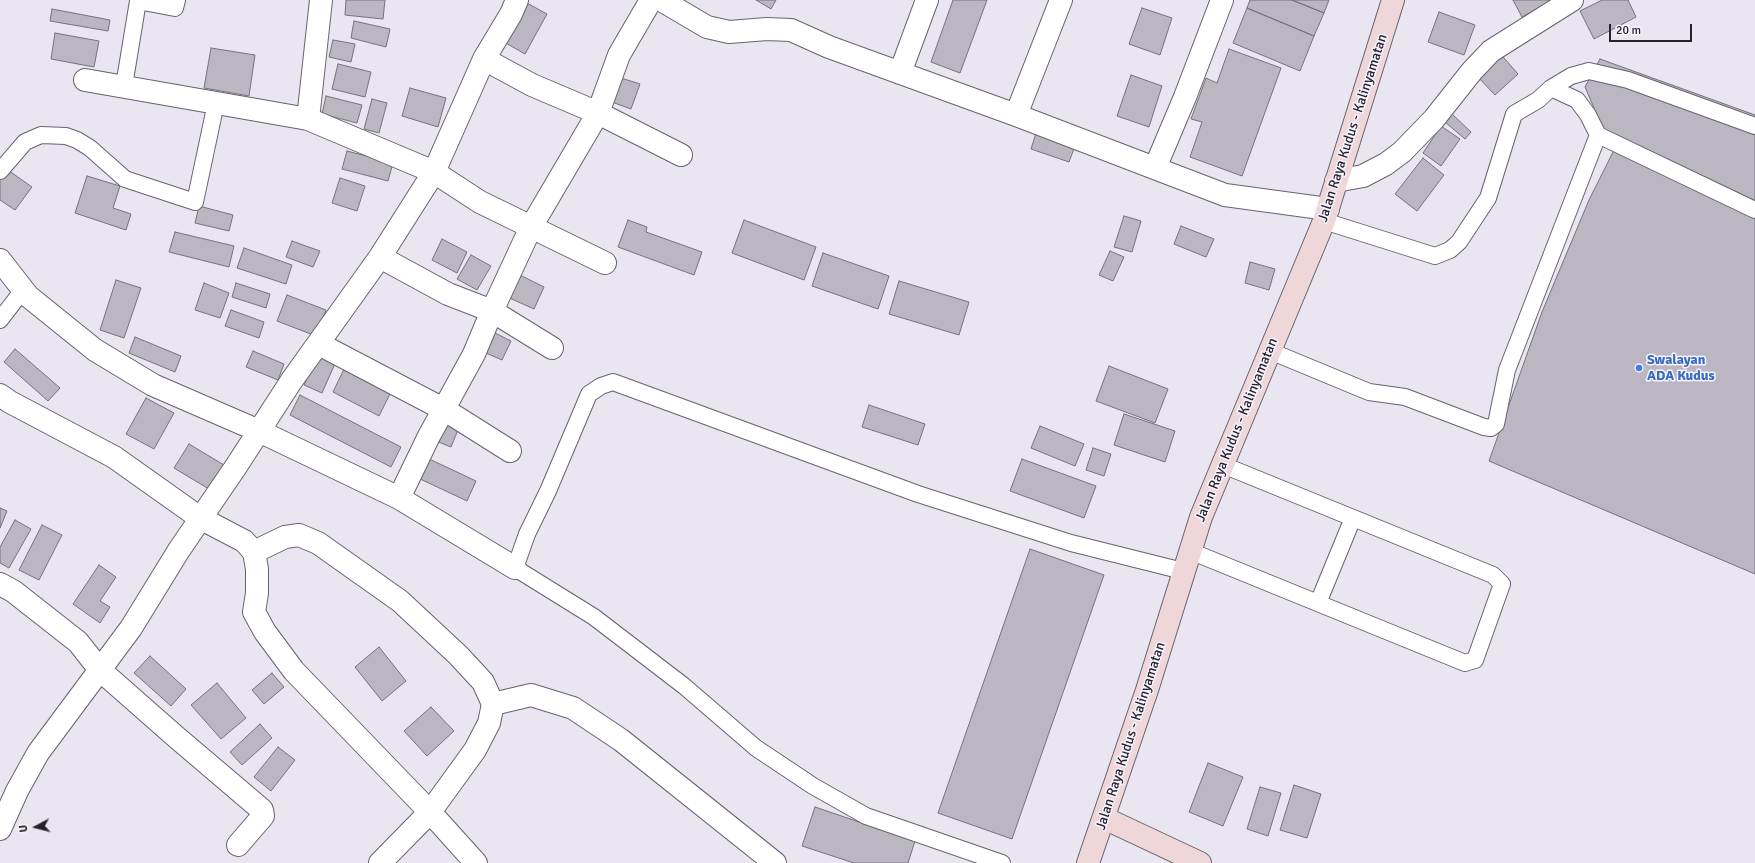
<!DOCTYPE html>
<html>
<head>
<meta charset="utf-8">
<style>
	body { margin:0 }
	#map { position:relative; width:1755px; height:863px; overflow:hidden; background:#e9e5f1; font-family:Signika,sans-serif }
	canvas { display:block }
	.north { position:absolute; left:16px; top:807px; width:40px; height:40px; -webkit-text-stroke:3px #f7f2ff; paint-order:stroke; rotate:263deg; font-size:11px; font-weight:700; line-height:16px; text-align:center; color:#242327 }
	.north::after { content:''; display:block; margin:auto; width:14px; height:18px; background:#242327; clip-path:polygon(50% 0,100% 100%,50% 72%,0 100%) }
	.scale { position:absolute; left:1609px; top:24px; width:83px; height:18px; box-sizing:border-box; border:2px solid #242327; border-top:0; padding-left:5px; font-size:12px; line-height:14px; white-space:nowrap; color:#242327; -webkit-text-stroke:3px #f7f2ff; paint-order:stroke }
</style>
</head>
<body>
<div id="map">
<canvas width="1755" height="863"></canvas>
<div class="north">U</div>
<div class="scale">20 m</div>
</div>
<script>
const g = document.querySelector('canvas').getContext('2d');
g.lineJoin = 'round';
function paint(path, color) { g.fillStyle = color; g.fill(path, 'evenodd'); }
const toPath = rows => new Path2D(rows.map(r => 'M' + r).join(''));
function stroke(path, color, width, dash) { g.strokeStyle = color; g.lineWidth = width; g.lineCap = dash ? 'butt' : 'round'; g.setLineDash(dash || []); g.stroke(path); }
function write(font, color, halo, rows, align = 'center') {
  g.font = font + ' Signika,sans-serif'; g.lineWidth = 3; g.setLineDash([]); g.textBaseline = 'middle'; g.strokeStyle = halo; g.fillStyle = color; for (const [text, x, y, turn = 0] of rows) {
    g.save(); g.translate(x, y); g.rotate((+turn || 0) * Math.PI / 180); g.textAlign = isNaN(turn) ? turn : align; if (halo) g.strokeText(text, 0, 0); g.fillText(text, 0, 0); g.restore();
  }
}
const building = toPath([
	[346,0,385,0,383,19,345,15,346,0],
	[756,0,776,0,771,9,756,0],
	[953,0,987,0,960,73,931,62,953,0],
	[1250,0,1292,0,1324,13,1314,36,1247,8,1250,0],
	[1292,0,1329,0,1324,13,1292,0],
	[1513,0,1553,0,1522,17,1513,0],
	[1602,0,1628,0,1636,17,1594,39,1580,11,1602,0],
	[525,2,547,14,525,54,504,42,525,2],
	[1142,8,1172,18,1160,55,1129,44,1142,8],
	[1247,8,1314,36,1300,71,1233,43,1247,8],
	[52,9,110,20,108,31,50,21,52,9],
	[1439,12,1475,25,1464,55,1428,42,1439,12],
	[354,21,390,29,386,47,351,38,354,21],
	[55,33,99,41,94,67,51,59,55,33],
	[333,40,355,44,351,62,329,57,333,40],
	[211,48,255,55,249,96,204,88,211,48],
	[1229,49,1281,68,1242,176,1190,157,1202,122,1191,119,1206,78,1217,83,1229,49],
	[1498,51,1518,74,1495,95,1474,73,1498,51],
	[1600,59,1755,115,1755,574,1489,461,1542,312,1589,200,1613,152,1585,87,1600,59],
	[338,64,371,72,365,97,332,89,338,64],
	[1131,75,1162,86,1149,127,1117,116,1131,75],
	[618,77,640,84,631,109,609,101,618,77],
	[410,88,446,98,438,127,402,116,410,88],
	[326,96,362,105,357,123,322,114,326,96],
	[372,99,387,103,379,133,364,129,372,99],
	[1452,114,1471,132,1465,139,1445,122,1452,114],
	[1441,126,1460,139,1441,166,1423,153,1441,126],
	[1036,133,1075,146,1069,162,1031,149,1036,133],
	[347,151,393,163,388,181,342,169,347,151],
	[1423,158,1444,175,1417,211,1395,194,1423,158],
	[5,168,32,187,15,210,0,200,0,174,5,168],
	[87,176,120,186,113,208,131,214,126,230,75,213,87,176],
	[340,178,365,186,357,211,332,203,340,178],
	[199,206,233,215,229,231,195,223,199,206],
	[1124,216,1141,221,1132,252,1114,247,1124,216],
	[628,220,647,227,646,232,702,252,694,275,618,247,628,220],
	[744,220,816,247,804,280,732,253,744,220],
	[1181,226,1214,239,1206,257,1174,244,1181,226],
	[175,232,234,246,229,267,169,252,175,232],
	[442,239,467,252,457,273,432,260,442,239],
	[292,241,320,251,313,267,286,257,292,241],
	[244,248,292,265,286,284,237,268,244,248],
	[1110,251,1124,257,1113,281,1099,275,1110,251],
	[823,253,889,276,878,309,812,286,823,253],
	[471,255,491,266,477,290,457,279,471,255],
	[1250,262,1275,269,1269,290,1245,283,1250,262],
	[514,272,544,287,534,309,503,295,514,272],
	[116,280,141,288,124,338,100,330,116,280],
	[899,281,969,302,959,335,889,314,899,281],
	[204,283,229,293,220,318,195,310,204,283],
	[236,283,270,294,266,308,232,297,236,283],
	[287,295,326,310,316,336,277,321,287,295],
	[231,310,264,322,259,338,225,326,231,310],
	[495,333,511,341,502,360,486,353,495,333],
	[135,337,181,356,175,372,129,353,135,337],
	[15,349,60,388,48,401,4,362,15,349],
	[253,351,284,364,278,380,246,367,253,351],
	[320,351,337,359,322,393,304,385,320,351],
	[1109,366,1168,389,1155,423,1096,401,1109,366],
	[345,367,392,390,379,416,333,392,345,367],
	[300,395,401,447,391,467,290,415,300,395],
	[146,398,174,413,154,449,126,434,146,398],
	[869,405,925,424,918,445,862,427,869,405],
	[1124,414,1175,431,1165,462,1114,445,1124,414],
	[445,419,460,425,451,447,436,441,445,419],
	[1040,426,1084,444,1075,466,1031,448,1040,426],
	[189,444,224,465,209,489,174,468,189,444],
	[1093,448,1111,454,1104,476,1086,470,1093,448],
	[425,457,476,481,467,501,416,477,425,457],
	[1022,459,1096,486,1084,518,1010,491,1022,459],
	[0,508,7,511,0,528,0,508],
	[15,520,31,529,9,568,0,563,0,547,15,520],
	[42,525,62,535,39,580,19,570,42,525],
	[1030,549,1104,575,1012,839,938,813,1030,549],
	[99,565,116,577,100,601,110,607,100,623,73,604,99,565],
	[379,647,406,681,382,701,355,667,379,647],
	[150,656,186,689,171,706,134,673,150,656],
	[272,673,284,687,264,704,252,690,272,673],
	[217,683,246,718,221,739,191,705,217,683],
	[431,707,454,731,427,756,404,731,431,707],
	[260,724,272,738,242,765,230,752,260,724],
	[278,747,295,760,271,791,254,777,278,747],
	[1208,763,1243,777,1223,826,1189,812,1208,763],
	[1294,785,1321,794,1307,838,1280,830,1294,785],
	[1260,787,1281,793,1268,836,1247,829,1260,787],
	[815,807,915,841,908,863,854,863,802,846,815,807]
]);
paint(building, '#bab6c2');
stroke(building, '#76727c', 1);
const lane = toPath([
	[124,86,138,1,175,8,177,0],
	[1551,88,1571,76,1589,71,1628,80,1755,126],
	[1598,135,1755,210],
	[0,171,25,142,41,135,66,136,77,140,90,148,125,179,195,202,216,103],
	[0,320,23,290],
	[1270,351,1369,392,1405,397,1484,427,1491,428,1496,424,1507,370,1598,135,1588,115,1577,100,1551,88,1538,100,1514,114,1488,198,1459,242,1450,250,1435,256,1324,221],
	[1190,551,1465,663,1475,660,1502,584,1493,575,1223,465],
	[1318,603,1353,518],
	[1002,863,866,816,813,786,756,748,684,686,594,617,515,568,527,534,548,491,589,394,601,386,613,382,918,494,1071,543,1183,571]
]);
const street = toPath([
	[321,0,308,119,434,172,480,202,605,263],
	[661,0,707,27,729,32,767,29,791,30,829,47,1016,115,1225,195,1328,209],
	[484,59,532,85,598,113,681,155],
	[900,73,927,0],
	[85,80,308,119],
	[1016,115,1061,0],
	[1155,168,1185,97,1222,0],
	[1336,181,1363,176,1386,164,1402,152,1434,119,1472,71,1491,51,1572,0],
	[380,257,448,294,492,311,552,348],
	[0,260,28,296,95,350,153,385,259,431,399,498,515,568],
	[319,344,445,410,510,451],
	[0,395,10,402,114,457,200,518,244,541,254,552,257,569,257,593,254,612,265,632,294,671,430,812,476,863],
	[399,498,429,436,474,354,492,311,531,227,598,113,619,55,651,0],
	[254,552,285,537,299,535,318,543,400,601,458,655,483,682,493,704,489,723,475,750,430,812,380,863],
	[0,584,13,591,78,642,100,670,175,736,262,810,263,816,238,845],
	[493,704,531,695,573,708,621,740,775,863],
	[0,829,17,791,38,753,131,628,179,550,235,468,292,380,380,257,434,172,484,59,511,14,517,0]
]);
const secondary = toPath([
	[1104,818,1200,863],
	[1088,863,1147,690,1201,517,1324,221,1393,0]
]);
stroke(lane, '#67636d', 18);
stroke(street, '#67636d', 24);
stroke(secondary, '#67636d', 24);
stroke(lane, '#fff', 16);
stroke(street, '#fff', 22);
stroke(secondary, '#efd6d9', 22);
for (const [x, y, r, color] of [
	[1639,368,4,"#3f7fe0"]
]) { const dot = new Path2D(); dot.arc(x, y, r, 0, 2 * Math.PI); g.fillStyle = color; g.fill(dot); stroke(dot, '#f7f2ff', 1.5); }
write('14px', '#242327', '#f7f2ff', [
	["Jalan Raya Kudus - Kalinyamatan",1353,128,-72],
	["Jalan Raya Kudus - Kalinyamatan",1237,430,-68],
	["Jalan Raya Kudus - Kalinyamatan",1131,736,-72]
]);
write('bold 14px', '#366cbe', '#f7f2ff', [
	["Swalayan",1647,360],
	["ADA Kudus",1647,376]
], 'left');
</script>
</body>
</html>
